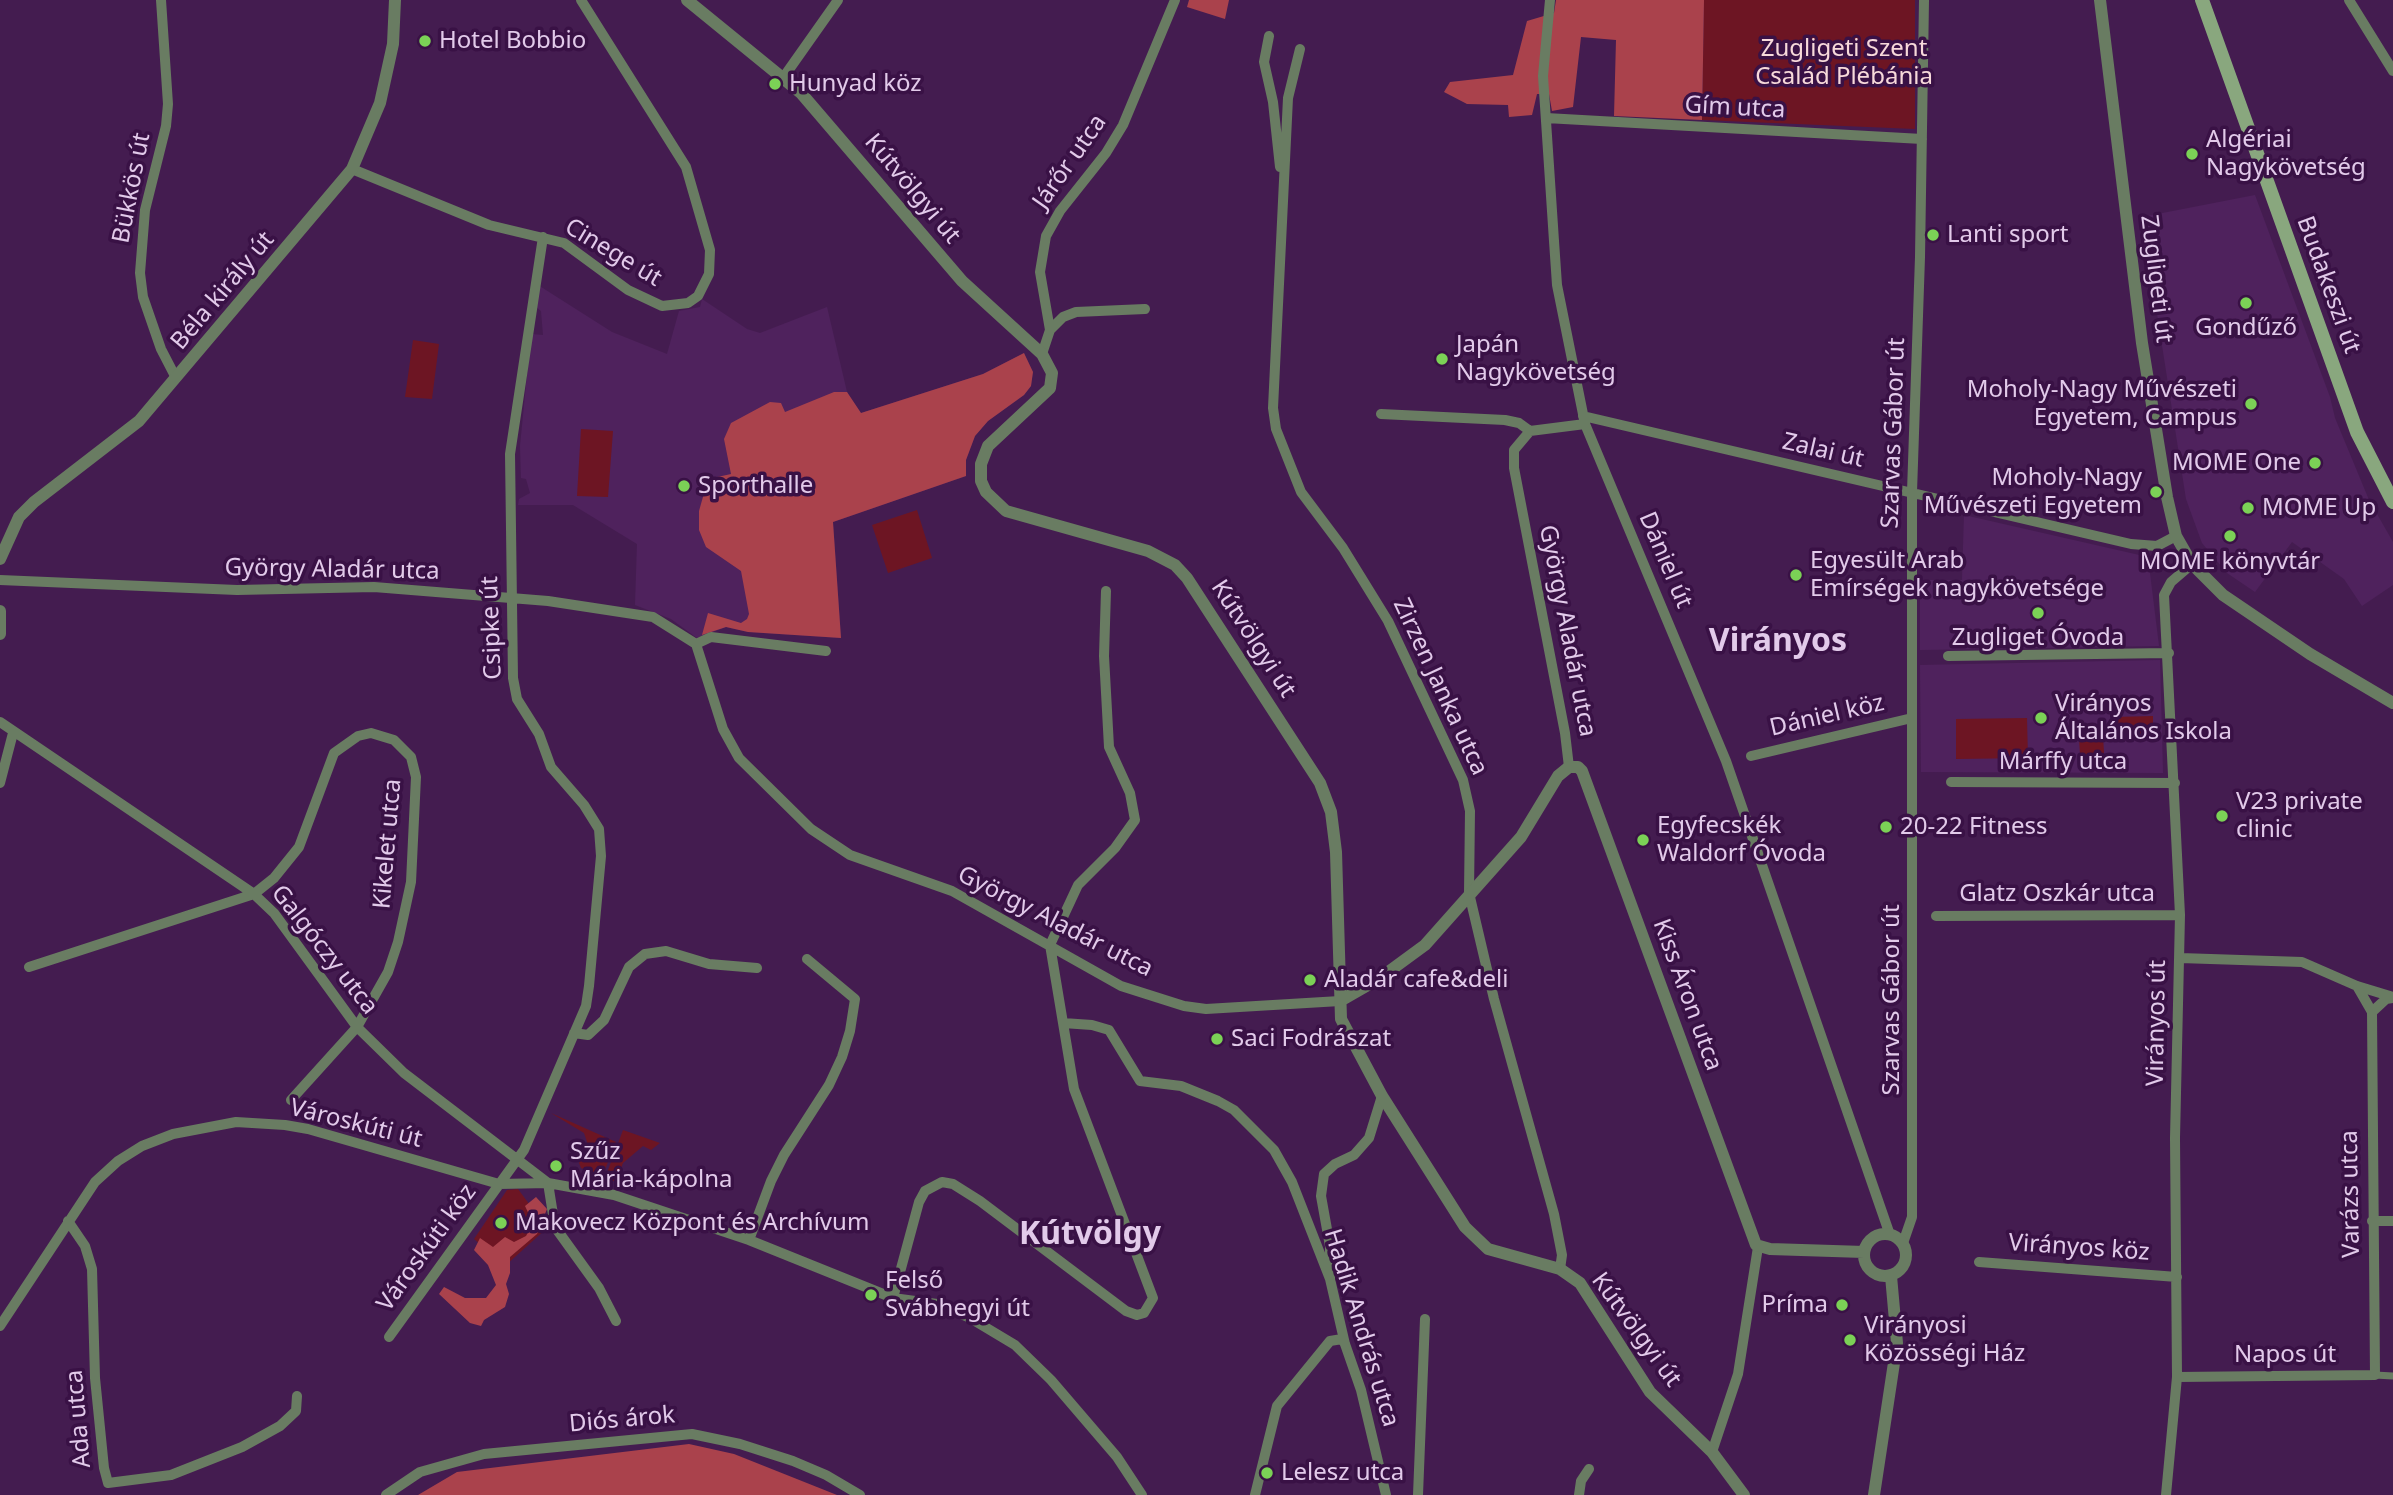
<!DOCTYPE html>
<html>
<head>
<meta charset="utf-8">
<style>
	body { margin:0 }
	canvas { display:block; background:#441c50 }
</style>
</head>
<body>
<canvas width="2393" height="1495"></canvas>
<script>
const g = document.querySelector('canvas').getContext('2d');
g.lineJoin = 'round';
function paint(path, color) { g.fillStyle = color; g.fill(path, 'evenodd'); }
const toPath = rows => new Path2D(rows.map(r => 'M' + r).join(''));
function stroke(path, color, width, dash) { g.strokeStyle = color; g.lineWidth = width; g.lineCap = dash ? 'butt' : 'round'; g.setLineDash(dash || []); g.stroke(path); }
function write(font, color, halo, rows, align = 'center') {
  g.font = font + ' "Noto Sans",sans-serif'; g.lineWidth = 7; g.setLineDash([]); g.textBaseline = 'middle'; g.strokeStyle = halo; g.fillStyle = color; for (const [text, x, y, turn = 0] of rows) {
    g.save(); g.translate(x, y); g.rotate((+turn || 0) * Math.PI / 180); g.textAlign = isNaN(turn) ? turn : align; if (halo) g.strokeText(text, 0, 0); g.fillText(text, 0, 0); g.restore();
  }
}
paint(toPath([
	[2255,195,2330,397,2335,418,2369,500,2393,542,2393,585,2362,606,2344,579,2292,542,2255,592,2227,573,2202,543,2186,499,2142,217],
	[538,285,612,332,667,354,679,311,700,307,702,299,747,329,760,333,827,307,847,392,861,413,983,374,1024,353,1033,372,1031,386,1024,395,988,421,975,436,966,460,966,476,833,522,841,638,748,632,726,627,697,638,671,619,635,605,637,544,573,505,518,505,519,499,530,493,526,479,521,478,520,446,531,334,543,335,541,311,535,306],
	[1964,515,2148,557,2159,646,1920,650,1920,580,1962,580],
	[2160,660,2163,773,1921,772,1920,665]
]), '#4f225d');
paint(toPath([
	[1704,0,1915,0,1915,129,1702,120],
	[413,340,439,344,432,399,405,397],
	[581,429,613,431,608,497,577,496],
	[917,510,932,558,888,573,872,525],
	[2153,716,2153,735,2114,737,2113,717],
	[2027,718,2028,758,1956,759,1956,719],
	[2103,736,2105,769,2081,771,2079,738],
	[551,1113,616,1142,602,1177,581,1168,579,1163,587,1142,584,1133],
	[623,1130,660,1143,651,1150,643,1146,623,1163,616,1182,605,1178],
	[518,1189,547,1228,505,1266,474,1239,507,1190]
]), '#6d1523');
paint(toPath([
	[1189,0,1229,0,1225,19,1187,7],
	[1556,0,1704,0,1702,120,1614,116,1616,40,1581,37,1573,107,1552,111,1549,94,1537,94,1532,115,1509,117,1508,105,1467,104,1444,92,1450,82,1513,75,1527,21,1554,13],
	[1024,353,1033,372,1031,386,1024,395,988,421,975,436,966,460,966,476,833,522,841,638,748,632,726,627,702,635,708,613,741,623,747,619,749,614,741,571,706,547,699,530,699,511,708,479,731,474,724,439,731,423,770,402,781,403,785,412,834,392,847,392,861,413,983,374],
	[536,1197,547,1209,537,1234,510,1257,510,1273,506,1284,509,1294,505,1307,484,1320,481,1326,470,1323,439,1294,444,1287,465,1298,486,1298,496,1285,488,1265,474,1250,480,1238,493,1247,505,1237,514,1242,526,1236,533,1223,525,1206],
	[689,1444,734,1454,837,1495,418,1495,457,1472]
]), '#aa424c');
stroke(toPath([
	[2375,1375,2393,1376]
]), '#697c62', 7);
stroke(toPath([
	[161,0,168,104,166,126,145,210,140,273,143,297,161,349,176,378],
	[1550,0,1543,76,1554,241,1557,285,1585,424,1726,761,1890,1235],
	[2349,0,2393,71],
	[1269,36,1264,62,1273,102,1280,167],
	[1300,49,1288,98,1273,408,1276,429,1301,492,1343,548,1388,621,1463,780,1470,811,1469,893,1494,999,1554,1214,1562,1255,1560,1269],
	[783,78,838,0],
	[1546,118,1922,139],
	[352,169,489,225,564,243,628,290,662,306,688,303,698,296,709,274,710,250,686,167,581,0],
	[1050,330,1063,317,1076,312,1145,309],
	[1042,354,1050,330,1040,272,1046,236,1060,211,1106,153,1123,125,1175,0],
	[1381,414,1505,420,1519,423,1530,431,1585,424],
	[1583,416,2131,544,2157,546,2176,536],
	[1530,431,1514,450,1514,468,1565,733,1569,767],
	[0,580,237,590,374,587,548,601,653,617,696,644,723,729,739,758,811,829,850,855,952,891,1121,986,1184,1006,1206,1009,1340,1001],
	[696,644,711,637,826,651],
	[1948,656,2169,653],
	[0,722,254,894,274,913,357,1027,404,1073,548,1183],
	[1751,756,1912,718],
	[1951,782,2175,783],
	[0,783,13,733],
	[1936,916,2180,915],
	[2180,958,2302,962,2357,986,2393,997],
	[29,967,254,894,274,878,299,847,334,753,358,736,371,733,394,740,411,757,416,777,411,882,398,942,388,972,357,1027,291,1100],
	[2357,986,2372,1012],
	[2372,1012,2386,999,2393,998],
	[1063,1023,1092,1025,1109,1030,1140,1081,1181,1086,1218,1101,1234,1110,1274,1150,1292,1182,1330,1279,1345,1344,1361,1390,1386,1495],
	[574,1033,588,1035,604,1020,629,967,645,954,666,951,709,964,757,968],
	[548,1183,555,1227,599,1288,616,1321],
	[68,1221,85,1246,92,1269,95,1378,104,1468,108,1483,171,1475,242,1447,280,1426,296,1411,297,1396],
	[2372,1221,2393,1221],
	[749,1240,771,1181,784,1155,829,1085,842,1057,850,1031,855,999,807,959],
	[1903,1243,1912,1217,1912,492,1920,257,1924,0],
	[1979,1262,2177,1277],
	[1330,1279,1330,1246,1321,1196,1324,1174,1335,1164,1354,1155,1369,1138,1382,1096],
	[893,1298,919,1202,925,1191,942,1182,953,1184,980,1201,1126,1311,1137,1315,1144,1313,1153,1298,1074,1089,1050,945,1078,885,1115,848,1135,820,1130,793,1109,747,1104,656,1106,591],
	[0,1326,95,1182,118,1161,142,1146,173,1134,236,1122,285,1125,308,1129,499,1184,548,1183,614,1195,749,1240,893,1298,937,1304,970,1318,1015,1345,1051,1380,1117,1457,1142,1495],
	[389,1337,524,1150,586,1006,589,986,601,856,599,829,584,805,551,767,539,734,517,699,513,678,510,454,543,237],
	[2177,1377,2375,1375,2372,1012],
	[1712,1452,1738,1374,1758,1247],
	[386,1495,420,1472,484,1454,692,1434,740,1444,793,1461,826,1475,860,1495],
	[1255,1495,1277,1406,1330,1341,1342,1339,1345,1344],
	[1418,1495,1425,1319],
	[1579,1495,1581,1481,1589,1469],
	[2166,1495,2177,1377,2175,1138,2180,915,2164,595,2171,582,2192,564]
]), '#697c62', 10);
stroke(toPath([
	[687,0,801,93,962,281,1042,354,1052,373,1050,388,988,446,981,464,981,481,986,492,1006,511,1148,551,1175,565,1187,578,1320,783,1331,812,1336,852,1341,1019,1382,1096,1465,1227,1488,1249,1560,1269,1580,1283,1650,1392,1712,1452,1744,1495],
	[2100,0,2142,343,2167,497,2176,536,2192,564,2223,595,2310,654,2393,703],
	[0,559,19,517,34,502,139,421,352,169,380,103,393,44,395,0],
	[0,611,0,634],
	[1340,1001,1380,978,1425,945,1521,837,1558,776,1569,767,1578,767,1582,771,1756,1245,1770,1249,1864,1252],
	'1864 1255a21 21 0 1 1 42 0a21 21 0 1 1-42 0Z',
	[1874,1495,1897,1343,1891,1276]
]), '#697c62', 12);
stroke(toPath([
	[2202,0,2357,432,2393,502]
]), '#89a77e', 14);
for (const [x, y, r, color] of [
	[425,41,7,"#7bd156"],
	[775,84,7,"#7bd156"],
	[2192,154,7,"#7bd156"],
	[1933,235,7,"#7bd156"],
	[2246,303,7,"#7bd156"],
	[1442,359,7,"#7bd156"],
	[2251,404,7,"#7bd156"],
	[2315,463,7,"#7bd156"],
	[684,486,7,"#7bd156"],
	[2156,492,7,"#7bd156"],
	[2248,508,7,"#7bd156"],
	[2230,536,7,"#7bd156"],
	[1796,575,7,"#7bd156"],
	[2038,613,7,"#7bd156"],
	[2041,718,7,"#7bd156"],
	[2222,816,7,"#7bd156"],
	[1886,827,7,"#7bd156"],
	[1643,840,7,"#7bd156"],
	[1310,980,7,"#7bd156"],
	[1217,1039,7,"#7bd156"],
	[556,1166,7,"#7bd156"],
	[501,1223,7,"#7bd156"],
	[871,1295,7,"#7bd156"],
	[1842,1305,7,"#7bd156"],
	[1850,1340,7,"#7bd156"],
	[1267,1473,7,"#7bd156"]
]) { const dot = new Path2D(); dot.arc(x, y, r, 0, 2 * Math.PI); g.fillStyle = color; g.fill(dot); stroke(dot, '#391145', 2.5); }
write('24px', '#e2caea', '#391145', [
	["Hotel Bobbio",439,41],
	["Hunyad köz",789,84],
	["Algériai",2206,140],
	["Nagykövetség",2206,168],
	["Lanti sport",1947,235],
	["Gondűző",2246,328,"center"],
	["Japán",1456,345],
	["Nagykövetség",1456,373],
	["Moholy-Nagy Művészeti",2237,390,"right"],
	["Egyetem, Campus",2237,418,"right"],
	["MOME One",2301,463,"right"],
	["Moholy-Nagy",2142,478,"right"],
	["Művészeti Egyetem",2142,506,"right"],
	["Sporthalle",698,486],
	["MOME Up",2262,508],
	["Egyesült Arab",1810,561],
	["Emírségek nagykövetsége",1810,589],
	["MOME könyvtár",2230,562,"center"],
	["Zugliget Óvoda",2038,638,"center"],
	["Virányos",2055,704],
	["Általános Iskola",2055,732],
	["V23 private",2236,802],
	["clinic",2236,830],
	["Egyfecskék",1657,826],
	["Waldorf Óvoda",1657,854],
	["20-22 Fitness",1900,827],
	["Aladár cafe&deli",1324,980],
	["Saci Fodrászat",1231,1039],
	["Szűz",570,1152],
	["Mária-kápolna",570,1180],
	["Makovecz Központ és Archívum",515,1223],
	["Felső",885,1281],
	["Svábhegyi út",885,1309],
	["Príma",1828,1305,"right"],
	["Virányosi",1864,1326],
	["Közösségi Ház",1864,1354],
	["Lelesz utca",1281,1473]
], 'left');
write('24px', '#f7d9da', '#391145', [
	["Zugligeti Szent",1844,49],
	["Család Plébánia",1844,77]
]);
write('24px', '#e2caea', '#391145', [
	["Gím utca",1735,108,3],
	["Járőr utca",1070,162,-55],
	["Bükkös út",132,188,-79],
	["Kútvölgyi út",912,189,50],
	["Cinege út",613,253,31],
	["Zugligeti út",2156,279,83],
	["Budakeszi út",2328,285,70],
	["Béla király út",223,291,-50],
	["Szarvas Gábor út",1894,433,-88],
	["Zalai út",1823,451,13],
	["Dániel út",1665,560,67],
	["György Aladár utca",332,570,1],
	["Csipke út",492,628,-92],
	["György Aladár utca",1567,631,79],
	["Kútvölgyi út",1253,639,57],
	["Zirzen Janka utca",1440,687,65],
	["Dániel köz",1827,716,-13],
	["Márffy utca",2063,762],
	["Kikelet utca",388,844,-85],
	["Glatz Oszkár utca",2057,894],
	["György Aladár utca",1055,922,27],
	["Galgóczy utca",324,950,52],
	["Kiss Áron utca",1687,995,70],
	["Szarvas Gábor út",1892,1000,-90],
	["Virányos út",2157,1023,-89],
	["Városkúti út",356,1124,14],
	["Varázs utca",2351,1194,-91],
	["Városkúti köz",427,1248,-54],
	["Virányos köz",2079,1248,4],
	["Hadik András utca",1361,1328,73],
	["Kútvölgyi út",1636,1330,54],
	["Napos út",2285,1355],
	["Ada utca",79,1419,-95],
	["Diós árok",622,1420,-5]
]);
write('bold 32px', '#e2caea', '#391145', [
	["Virányos",1778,642],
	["Kútvölgy",1090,1235]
]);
</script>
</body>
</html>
